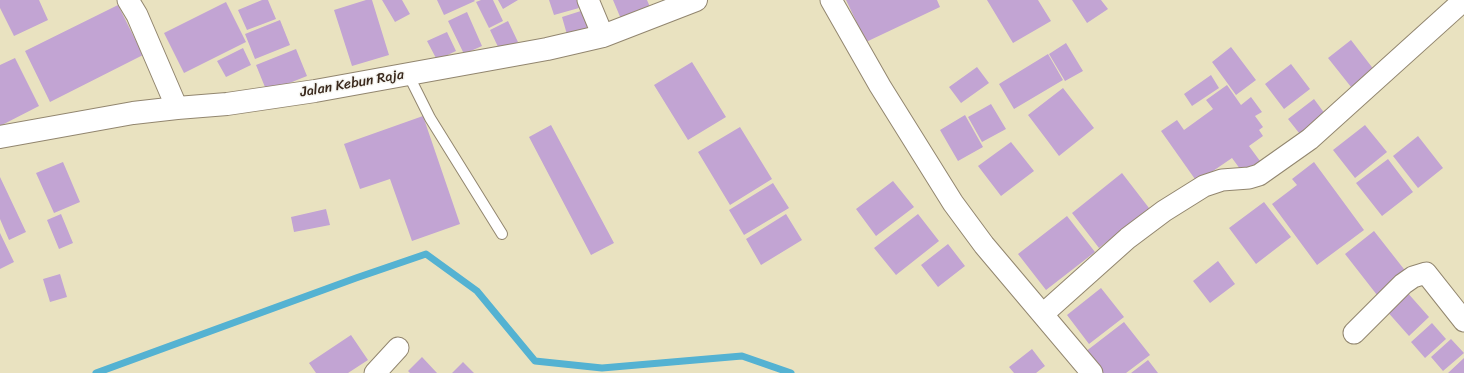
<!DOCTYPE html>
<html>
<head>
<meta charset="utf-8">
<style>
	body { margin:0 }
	canvas { display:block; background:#e9e2c0 }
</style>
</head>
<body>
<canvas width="1464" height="373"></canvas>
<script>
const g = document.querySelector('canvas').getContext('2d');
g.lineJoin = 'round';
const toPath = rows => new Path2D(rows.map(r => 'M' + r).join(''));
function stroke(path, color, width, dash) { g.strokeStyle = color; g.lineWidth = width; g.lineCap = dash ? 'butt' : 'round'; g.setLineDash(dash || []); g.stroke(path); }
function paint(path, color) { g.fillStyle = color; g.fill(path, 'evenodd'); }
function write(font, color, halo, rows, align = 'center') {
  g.font = font + ' Sriracha,sans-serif'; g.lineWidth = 3; g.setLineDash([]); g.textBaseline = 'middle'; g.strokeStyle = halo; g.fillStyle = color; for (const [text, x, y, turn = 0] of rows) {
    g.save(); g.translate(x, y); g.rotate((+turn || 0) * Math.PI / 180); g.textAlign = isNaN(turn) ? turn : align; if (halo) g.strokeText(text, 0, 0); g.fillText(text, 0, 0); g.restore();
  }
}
stroke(toPath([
	[96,373,356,278,426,254,477,291,535,361,602,368,742,356,791,373]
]), '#54b2d2', 7);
paint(toPath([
	[0,0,39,0,48,20,14,36,0,8],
	[262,0,268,0,276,19,247,30,238,10],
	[366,0,372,0,389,55,352,66,334,10],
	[382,0,402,0,410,14,395,22],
	[437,0,474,0,475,1,444,15],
	[481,0,493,0,503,21,489,28,476,2],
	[498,0,518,0,503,9],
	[549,0,577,0,579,8,554,15],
	[613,0,647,0,650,7,621,19],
	[846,0,937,0,940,7,866,42],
	[987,0,1038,0,1051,21,1013,43],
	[1072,0,1101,0,1108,9,1087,23],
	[226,2,246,42,184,73,164,33],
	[118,5,143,55,50,102,25,51],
	[584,10,590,31,568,38,562,17],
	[467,12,482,46,464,54,448,21],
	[280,20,290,45,255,59,245,34],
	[508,21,518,42,500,51,490,30],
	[447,32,456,51,437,60,427,41],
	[1351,40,1378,75,1355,92,1328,58],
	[1066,43,1083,71,1065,81,1049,54],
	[1231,47,1256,80,1236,95,1212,62],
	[243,48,251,65,226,77,217,61],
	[296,49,307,76,267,92,256,65],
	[1048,54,1063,80,1014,109,999,84],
	[15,58,39,106,0,126,0,65],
	[692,62,726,117,688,140,654,85],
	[1291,64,1310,89,1284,109,1265,84],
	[977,67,989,83,961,103,949,87],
	[1211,75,1219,88,1192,106,1184,94],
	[1227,85,1241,105,1251,97,1262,112,1255,116,1263,127,1259,130,1263,136,1249,146,1260,161,1243,173,1232,158,1197,182,1161,131,1177,120,1184,130,1213,109,1206,100],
	[1063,88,1094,128,1059,156,1028,115],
	[1314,99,1328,118,1303,138,1288,119],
	[991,104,1006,129,982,142,968,117],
	[965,115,983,147,958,161,940,130],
	[423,116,460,224,412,241,390,179,360,189,344,144],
	[551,125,614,243,591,255,529,137],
	[1365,125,1387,152,1355,178,1333,150],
	[740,127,772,179,730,205,698,152],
	[1418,136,1443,168,1418,188,1393,156],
	[1011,142,1034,171,1001,196,978,166],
	[1388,159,1413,192,1382,216,1356,183],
	[63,162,80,202,54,213,36,173],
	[1314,162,1364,230,1317,265,1272,204,1297,185,1292,179],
	[1122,173,1149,208,1099,248,1072,213],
	[0,177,26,232,9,240,0,219],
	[893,181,914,207,876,236,856,209],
	[773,183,789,208,744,235,729,210],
	[1264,202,1291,237,1256,264,1229,228],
	[326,209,330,225,294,232,291,217],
	[61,214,73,243,59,249,47,220],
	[786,214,802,240,761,265,746,239],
	[918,214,939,241,896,275,874,248],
	[1067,216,1095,252,1046,290,1018,254],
	[1374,231,1407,273,1377,295,1345,254],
	[0,233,14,262,0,269],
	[948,244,965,266,938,287,921,265],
	[1218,261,1235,284,1210,303,1193,281],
	[60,274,67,297,50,302,43,279],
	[1101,288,1124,317,1089,344,1067,315],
	[1406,291,1429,317,1409,336,1385,309],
	[1124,322,1150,355,1126,373,1102,373,1085,352],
	[1432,323,1446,339,1425,358,1411,342],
	[351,335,368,360,348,373,316,373,309,363],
	[1451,339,1464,353,1443,371,1431,357],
	[1032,349,1045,366,1036,373,1014,373,1009,367],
	[422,357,437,373,410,373,408,371],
	[1464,358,1464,373,1448,373],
	[1148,360,1158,373,1131,373],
	[463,362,474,373,452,373]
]), '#c2a4d3');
const service = toPath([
	[408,74,430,118,502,234]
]);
const minor = toPath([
	[128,0,137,15,177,108],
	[588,0,603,36],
	[831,0,880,86,953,203,984,245,1092,373],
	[1043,314,1128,238,1164,211,1204,186,1222,180,1249,178,1259,175,1310,139,1464,0],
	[1354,333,1403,284,1413,277,1426,273,1464,321],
	[375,373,398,348]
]);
const tertiary = toPath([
	[0,137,133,113,177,108,227,104,315,91,547,49,603,36,696,0]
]);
stroke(service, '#92866f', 12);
stroke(minor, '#92866f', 23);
stroke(tertiary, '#92866f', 24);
stroke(service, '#fff', 10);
stroke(minor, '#fff', 21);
stroke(tertiary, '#fff', 22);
write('14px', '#3b2a1e', '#f6f6f2', [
	["Jalan Kebun Raja",352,84,-10]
]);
</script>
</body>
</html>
